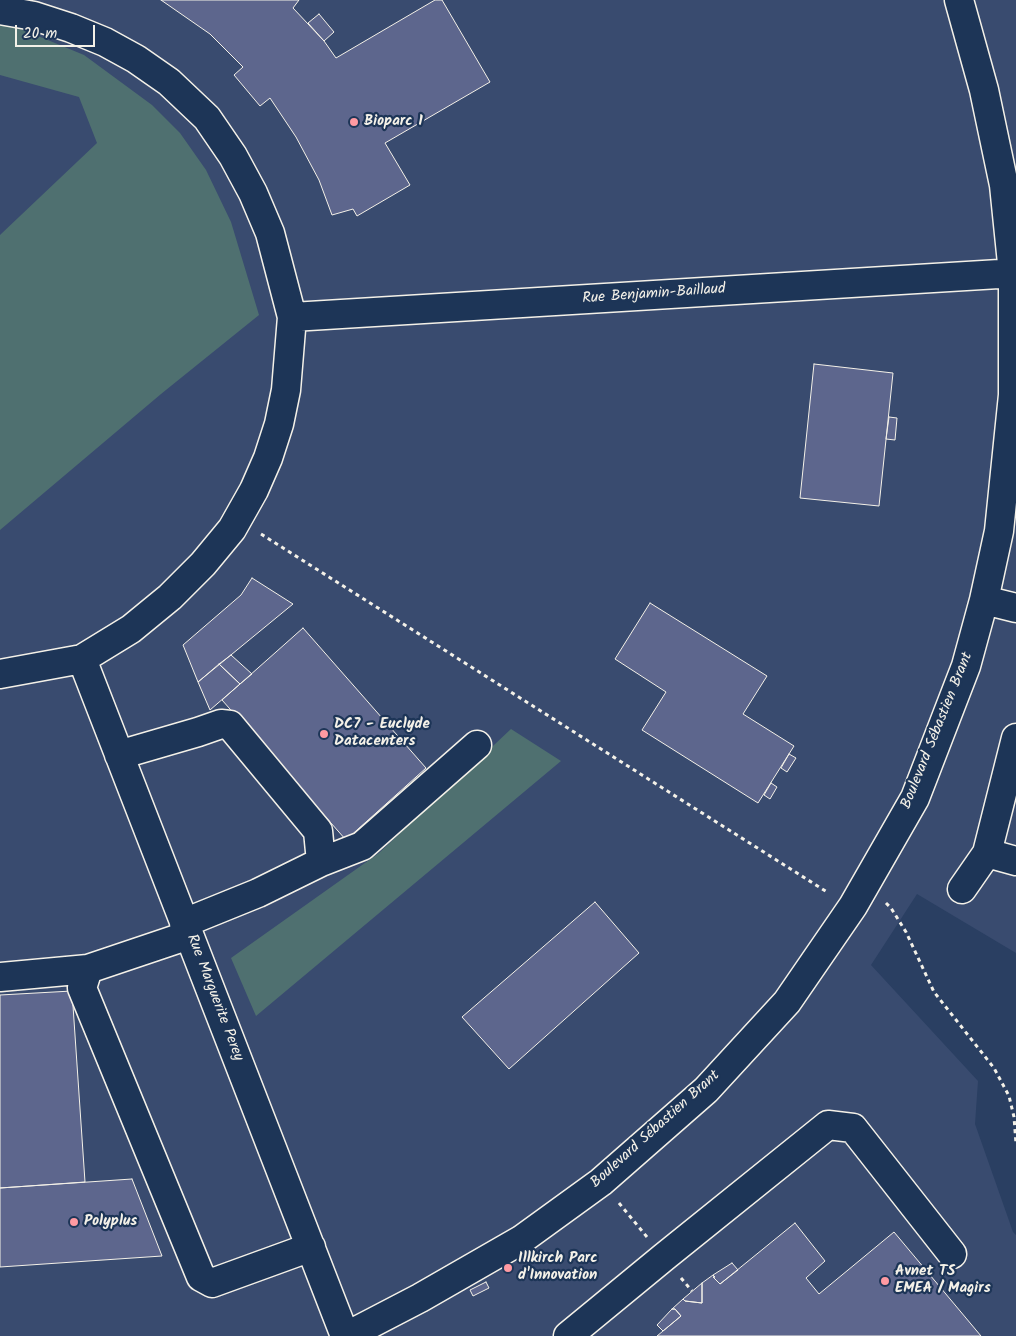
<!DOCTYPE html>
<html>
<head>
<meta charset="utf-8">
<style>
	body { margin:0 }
	#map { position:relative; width:1016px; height:1336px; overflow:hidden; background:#2a3f62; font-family:Kalam,sans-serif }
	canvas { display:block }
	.scale { position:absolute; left:15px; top:25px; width:80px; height:22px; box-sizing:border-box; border:2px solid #f4f1e8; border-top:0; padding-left:6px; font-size:15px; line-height:18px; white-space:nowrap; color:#f4f1e8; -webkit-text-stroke:4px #1d3557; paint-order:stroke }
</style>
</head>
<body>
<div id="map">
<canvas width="1016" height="1336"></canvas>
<div class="scale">20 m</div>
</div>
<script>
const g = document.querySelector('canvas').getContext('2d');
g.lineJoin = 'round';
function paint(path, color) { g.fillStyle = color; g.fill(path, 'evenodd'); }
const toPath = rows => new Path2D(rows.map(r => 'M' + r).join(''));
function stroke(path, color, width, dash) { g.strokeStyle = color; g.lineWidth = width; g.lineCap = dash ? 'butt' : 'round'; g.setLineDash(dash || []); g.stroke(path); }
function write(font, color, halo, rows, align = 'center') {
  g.font = font + ' Kalam,sans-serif'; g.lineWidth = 4.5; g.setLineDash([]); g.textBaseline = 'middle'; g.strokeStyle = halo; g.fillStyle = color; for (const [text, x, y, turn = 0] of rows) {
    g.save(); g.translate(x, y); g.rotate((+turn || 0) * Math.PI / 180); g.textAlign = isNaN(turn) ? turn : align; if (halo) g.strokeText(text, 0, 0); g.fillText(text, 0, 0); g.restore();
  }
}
paint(toPath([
	[0,0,1016,0,1016,953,917,894,871,965,978,1081,975,1124,1013,1232,1016,1235,1016,1336,0,1336]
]), '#394b6f');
paint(toPath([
	[0,24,9,24,84,55,152,105,180,133,206,170,231,222,259,315,161,394,0,530,0,235,97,143,79,97,0,75],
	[511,729,561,761,256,1016,231,958,379,853]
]), '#4f7070');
const building = toPath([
	[161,0,299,0,293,8,324,41,336,58,435,0,442,0,490,82,385,143,410,185,357,216,353,209,332,215,319,180,296,137,270,98,260,106,234,75,243,67,210,34,161,0],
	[319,14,334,32,324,41,308,23,319,14],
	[814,364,893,373,879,506,800,498,814,364],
	[889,417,897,418,895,440,886,439,889,417],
	[252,578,293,604,198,682,183,645,241,595,252,578],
	[650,603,767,676,743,714,794,746,758,803,642,730,666,692,615,659,650,603],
	[303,628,426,768,346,840,222,700,303,628],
	[231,655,252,674,240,684,219,664,231,655],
	[219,664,240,684,210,710,198,682,219,664],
	[789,754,796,758,787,772,781,768,789,754],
	[771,783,777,787,770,799,764,795,771,783],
	[595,902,639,953,509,1069,462,1017,595,902],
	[72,991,85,1182,0,1188,0,995,72,991],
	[132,1179,162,1256,0,1267,0,1188,132,1179],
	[795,1223,825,1261,806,1278,819,1294,894,1232,981,1336,657,1336,681,1316,675,1309,672,1309,683,1299,685,1301,702,1303,702,1283,713,1275,715,1277,713,1277,720,1284,795,1223],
	[732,1263,738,1270,720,1284,713,1277,715,1277,713,1275,732,1263],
	[486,1282,489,1288,473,1296,470,1290,486,1282],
	[702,1283,702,1303,685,1301,683,1299,702,1283],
	[672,1309,675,1309,681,1316,663,1331,657,1325,672,1309]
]);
paint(building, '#5d668d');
stroke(building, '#f4f1e8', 1);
const minor = toPath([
	[0,10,34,16,71,28,105,42,136,59,169,82,207,118,233,156,253,193,270,233,292,317,286,390,279,424,268,458,254,490,232,529,203,564,170,597,131,629,82,659,0,674],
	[292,317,1016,273],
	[984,600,1016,608],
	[82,659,345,1336],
	[119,755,198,732,221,724,230,725,318,831,321,862,258,893,184,923],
	[987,853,1016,861],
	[321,862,362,846,477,745],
	[962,889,987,853,1016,738],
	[189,935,88,969,82,988,201,1277,212,1283,311,1247],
	[0,977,88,969],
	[347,1336,420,1298,521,1240,601,1182,706,1090,787,1002,853,906,915,798,966,666,984,600,999,531,1013,395,1013,273,1004,185,984,90,959,0],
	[568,1336,664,1257,828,1125,853,1128,952,1254]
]);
stroke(minor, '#f4f1e8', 31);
stroke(toPath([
	[261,534,827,892],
	[886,903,891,908,906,932,934,992,994,1068,1009,1096,1014,1117,1016,1144],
	[619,1203,647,1237],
	[681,1278,692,1291]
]), '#f4f1e8', 3, [4, 4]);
stroke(minor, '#1d3557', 28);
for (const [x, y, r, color] of [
	[354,122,5,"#ff9aa2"],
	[324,734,5,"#ff9aa2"],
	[74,1222,5,"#ff9aa2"],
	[508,1268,5,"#ff9aa2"],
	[885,1281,5,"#ff9aa2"]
]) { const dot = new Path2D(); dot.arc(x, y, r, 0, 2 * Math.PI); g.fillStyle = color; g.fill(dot); stroke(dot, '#1d3557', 2); }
write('bold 15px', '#f4f1e8', '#1d3557', [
	["Bioparc 1",364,122],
	["DC7 - Euclyde",334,725],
	["Datacenters",334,742],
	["Polyplus",84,1222],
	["Illkirch Parc",518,1259],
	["d'Innovation",518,1276],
	["Avnet TS",895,1272],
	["EMEA / Magirs",895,1289]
], 'left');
write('15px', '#f4f1e8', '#1d3557', [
	["Rue Benjamin-Baillaud",654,295,-4],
	["Boulevard Sébastien Brant",938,731,-68],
	["Rue Marguerite Perey",214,998,69],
	["Boulevard Sébastien Brant",656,1130,-42]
]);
</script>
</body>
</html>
